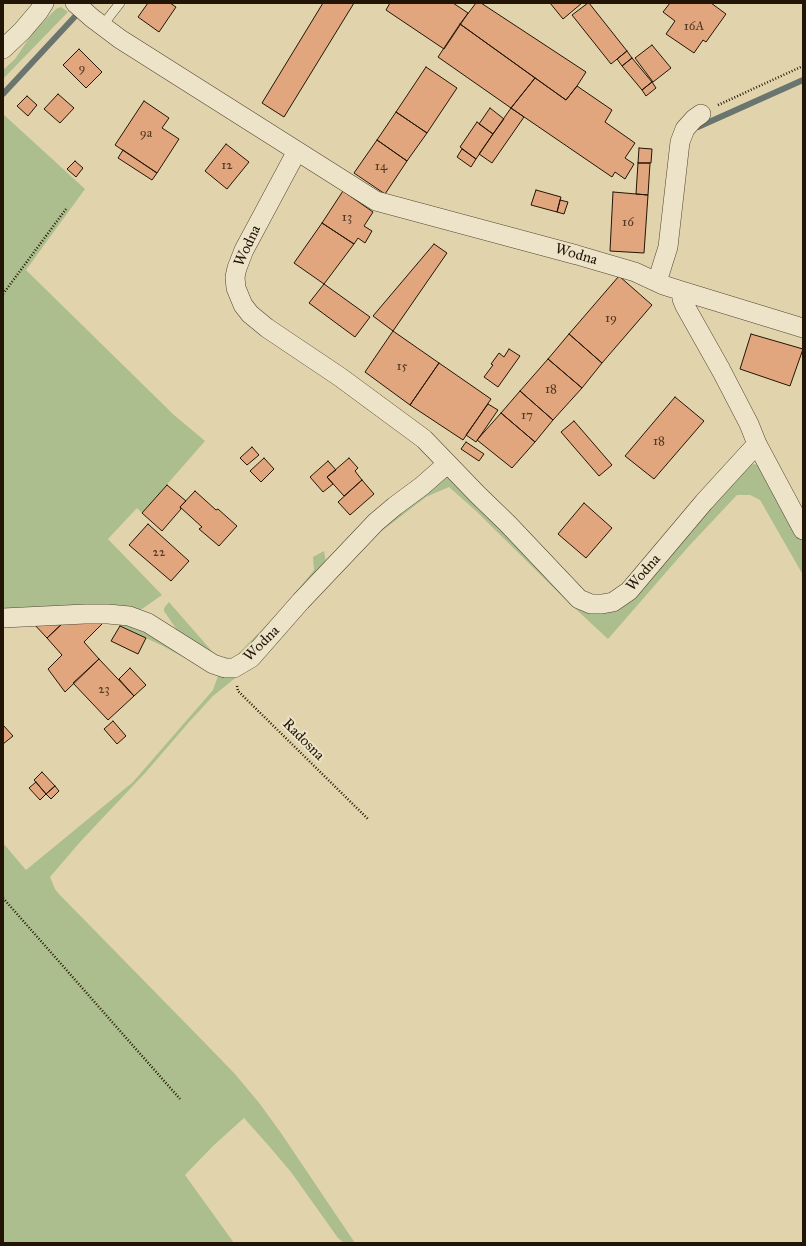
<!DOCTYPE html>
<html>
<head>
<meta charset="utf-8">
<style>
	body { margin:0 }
	#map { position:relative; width:806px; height:1246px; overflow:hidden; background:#e1d4ac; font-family:"IM FELL Great Primer",serif }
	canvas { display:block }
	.frame { position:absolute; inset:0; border:4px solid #221505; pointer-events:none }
</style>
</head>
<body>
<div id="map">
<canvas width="806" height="1246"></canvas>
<div class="frame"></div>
</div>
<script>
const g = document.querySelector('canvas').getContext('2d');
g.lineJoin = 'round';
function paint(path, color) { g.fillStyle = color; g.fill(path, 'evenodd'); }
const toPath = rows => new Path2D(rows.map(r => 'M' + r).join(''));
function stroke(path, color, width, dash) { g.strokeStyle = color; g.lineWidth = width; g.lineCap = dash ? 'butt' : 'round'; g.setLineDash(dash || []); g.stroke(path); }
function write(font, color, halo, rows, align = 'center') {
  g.font = font + ' "IM FELL Great Primer",serif'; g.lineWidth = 4; g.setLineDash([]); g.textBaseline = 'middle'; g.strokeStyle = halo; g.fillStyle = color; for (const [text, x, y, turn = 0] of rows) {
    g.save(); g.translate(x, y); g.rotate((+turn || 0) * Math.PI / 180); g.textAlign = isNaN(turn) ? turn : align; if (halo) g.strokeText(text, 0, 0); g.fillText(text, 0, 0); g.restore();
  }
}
paint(toPath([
	[61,7,68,12,3,79,3,70,15,59,34,31,56,9],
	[3,114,85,189,26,270,174,415,205,441,142,513,137,508,108,539,162,595,142,609,3,614],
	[754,464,758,465,789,513,803,541,803,575,760,500,750,495,737,495,689,546,608,639,566,600,476,511,449,487,426,497,370,540,239,675,213,696,190,721,145,773,81,841,50,877,55,889,59,894,203,1041,235,1074,260,1104,281,1133,355,1243,344,1243,338,1238,291,1172,268,1145,244,1118,213,1146,185,1175,234,1243,3,1243,3,843,26,870,133,782,213,690,218,676,161,645,120,626,120,622,139,628,222,672,368,538,446,477,449,478,595,610,749,465],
	[324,551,326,562,323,568,259,644,247,656,237,661,227,662,214,659,189,644,181,636,164,611,164,608,169,602,217,657,234,658,284,607,314,570,313,557]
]), '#adbe8e');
stroke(toPath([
	[3,94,81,10],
	[698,127,803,80]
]), '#69756e', 6);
const building = toPath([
	[148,3,170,3,176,7,159,32,138,17,148,3],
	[323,3,354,3,284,117,262,103,323,3],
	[390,3,453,3,468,13,444,49,386,10,390,3],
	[476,3,481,3,586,72,577,86,566,100,460,24,476,3],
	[550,3,582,3,563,19,550,3],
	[588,3,589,3,627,51,611,64,572,15,588,3],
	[670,3,711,3,726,14,706,42,703,40,694,53,666,34,675,21,663,12,670,3],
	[460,24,535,78,511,108,438,57,460,24],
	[652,45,671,68,653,82,635,58,652,45],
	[79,49,102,72,86,88,63,65,79,49],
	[627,51,632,58,622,66,617,59,627,51],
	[632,58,652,82,642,90,622,66,632,58],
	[426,67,457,88,427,133,396,112,426,67],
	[535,78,566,100,577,86,612,110,605,122,635,143,625,158,634,164,625,179,615,172,612,177,511,108,535,78],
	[652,82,656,88,646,96,642,90,652,82],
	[58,94,74,108,60,123,44,109,58,94],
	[27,96,37,105,28,116,17,106,27,96],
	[144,101,169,118,162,128,179,139,157,173,115,145,144,101],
	[490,108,504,119,493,134,479,124,490,108],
	[511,108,524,117,492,163,479,154,511,108],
	[396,112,427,133,407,161,377,140,396,112],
	[477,122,493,134,476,159,460,147,477,122],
	[377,140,407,161,385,194,354,173,377,140],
	[226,144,249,162,227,189,205,171,226,144],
	[639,148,652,149,651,163,638,163,639,148],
	[462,149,476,159,471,167,457,157,462,149],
	[123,150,157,173,152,180,118,158,123,150],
	[75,161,83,168,76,177,67,169,75,161],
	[638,163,650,163,648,195,636,194,638,163],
	[536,190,561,197,557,212,531,205,536,190],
	[343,191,373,212,364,226,372,231,365,243,358,238,354,244,322,223,343,191],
	[613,192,648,195,644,253,610,251,613,192],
	[560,200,568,202,564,214,557,212,560,200],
	[322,223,354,244,324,284,294,263,322,223],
	[434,244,447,253,393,331,373,316,434,244],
	[619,276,652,305,602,363,569,334,619,276],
	[324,284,370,317,355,337,309,303,324,284],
	[393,331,439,363,410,405,365,372,393,331],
	[569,334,602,363,582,388,548,359,569,334],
	[751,334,803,349,790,386,740,369,751,334],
	[509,349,520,356,498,387,484,377,493,365,491,364,499,353,504,357,509,349],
	[548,359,582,388,553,420,520,391,548,359],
	[439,363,491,399,463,440,410,405,439,363],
	[520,391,553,420,535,442,501,413,520,391],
	[675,397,704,421,654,479,625,456,675,397],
	[488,404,498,410,476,442,466,435,488,404],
	[501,413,535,442,512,468,477,440,501,413],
	[574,421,612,465,599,476,561,432,574,421],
	[466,442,484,454,479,461,461,449,466,442],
	[252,447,259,455,247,465,240,458,252,447],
	[264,458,274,469,261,482,250,471,264,458],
	[349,458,358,468,355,471,362,480,344,496,327,477,349,458],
	[328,461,336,470,327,477,333,484,323,492,310,477,328,461],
	[362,480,374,494,350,515,338,502,362,480],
	[167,485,186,501,180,507,181,509,162,531,142,513,167,485],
	[195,491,216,510,218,509,237,526,219,546,199,529,202,527,180,507,195,491],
	[584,503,612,528,586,558,558,534,584,503],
	[148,524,189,561,171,581,129,545,148,524],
	[65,621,103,623,84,642,99,659,65,692,48,669,62,655,47,638,65,621],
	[65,621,47,638,33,623,65,621],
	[120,626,146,638,138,654,111,641,120,626],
	[99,659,134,696,108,720,73,683,99,659],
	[130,668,146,685,134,696,119,679,130,668],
	[113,721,126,736,117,744,104,729,113,721],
	[3,725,13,736,3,744,3,725],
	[42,772,55,786,46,794,34,780,42,772],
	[36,782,46,794,40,800,29,788,36,782],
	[55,786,59,791,51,799,46,794,55,786]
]);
paint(building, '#e1a67e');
stroke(building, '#221505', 1);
const lane = toPath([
	[102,26,120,3]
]);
const street = toPath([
	[75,3,92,18,120,39,376,201,577,255,635,272,663,285,682,291,803,328],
	[3,49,22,31,39,11,44,3],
	[297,151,244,250,237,268,235,277,236,288,243,305,250,314,267,328,340,377,424,439,478,495,507,523,579,599,591,604,602,604,613,602,629,591,704,502,757,444],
	[657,282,668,247,680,142,685,129,694,119,701,114],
	[682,291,682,299,685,306,721,370,749,424,757,444,803,530],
	[3,618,85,614,108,614,129,616,148,623,213,664,225,668,234,668,251,658,301,601,376,522,395,506,422,486,447,464]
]);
stroke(lane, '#52452f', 10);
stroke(street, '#52452f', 20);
stroke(toPath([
	[718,105,803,66],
	[3,294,66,209],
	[237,686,238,691,369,820],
	[3,898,180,1099]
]), '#221505', 2.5, [1, 2]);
stroke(lane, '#ece3c9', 9);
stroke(street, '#ece3c9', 19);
write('13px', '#523923', null, [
	["16A",694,27],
	["9",82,69],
	["9a",146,134],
	["12",227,166],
	["14",381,167],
	["13",347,218],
	["16",628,223],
	["19",611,319],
	["15",402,367],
	["18",551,390],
	["17",527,416],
	["18",659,442],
	["22",159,553],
	["23",104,690]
]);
write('15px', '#221505', '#ece3c9', [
	["Wodna",248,246,-65],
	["Wodna",576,255,16],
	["Wodna",644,573,-49],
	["Wodna",262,644,-45],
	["Radosna",303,740,45]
]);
</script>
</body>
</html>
